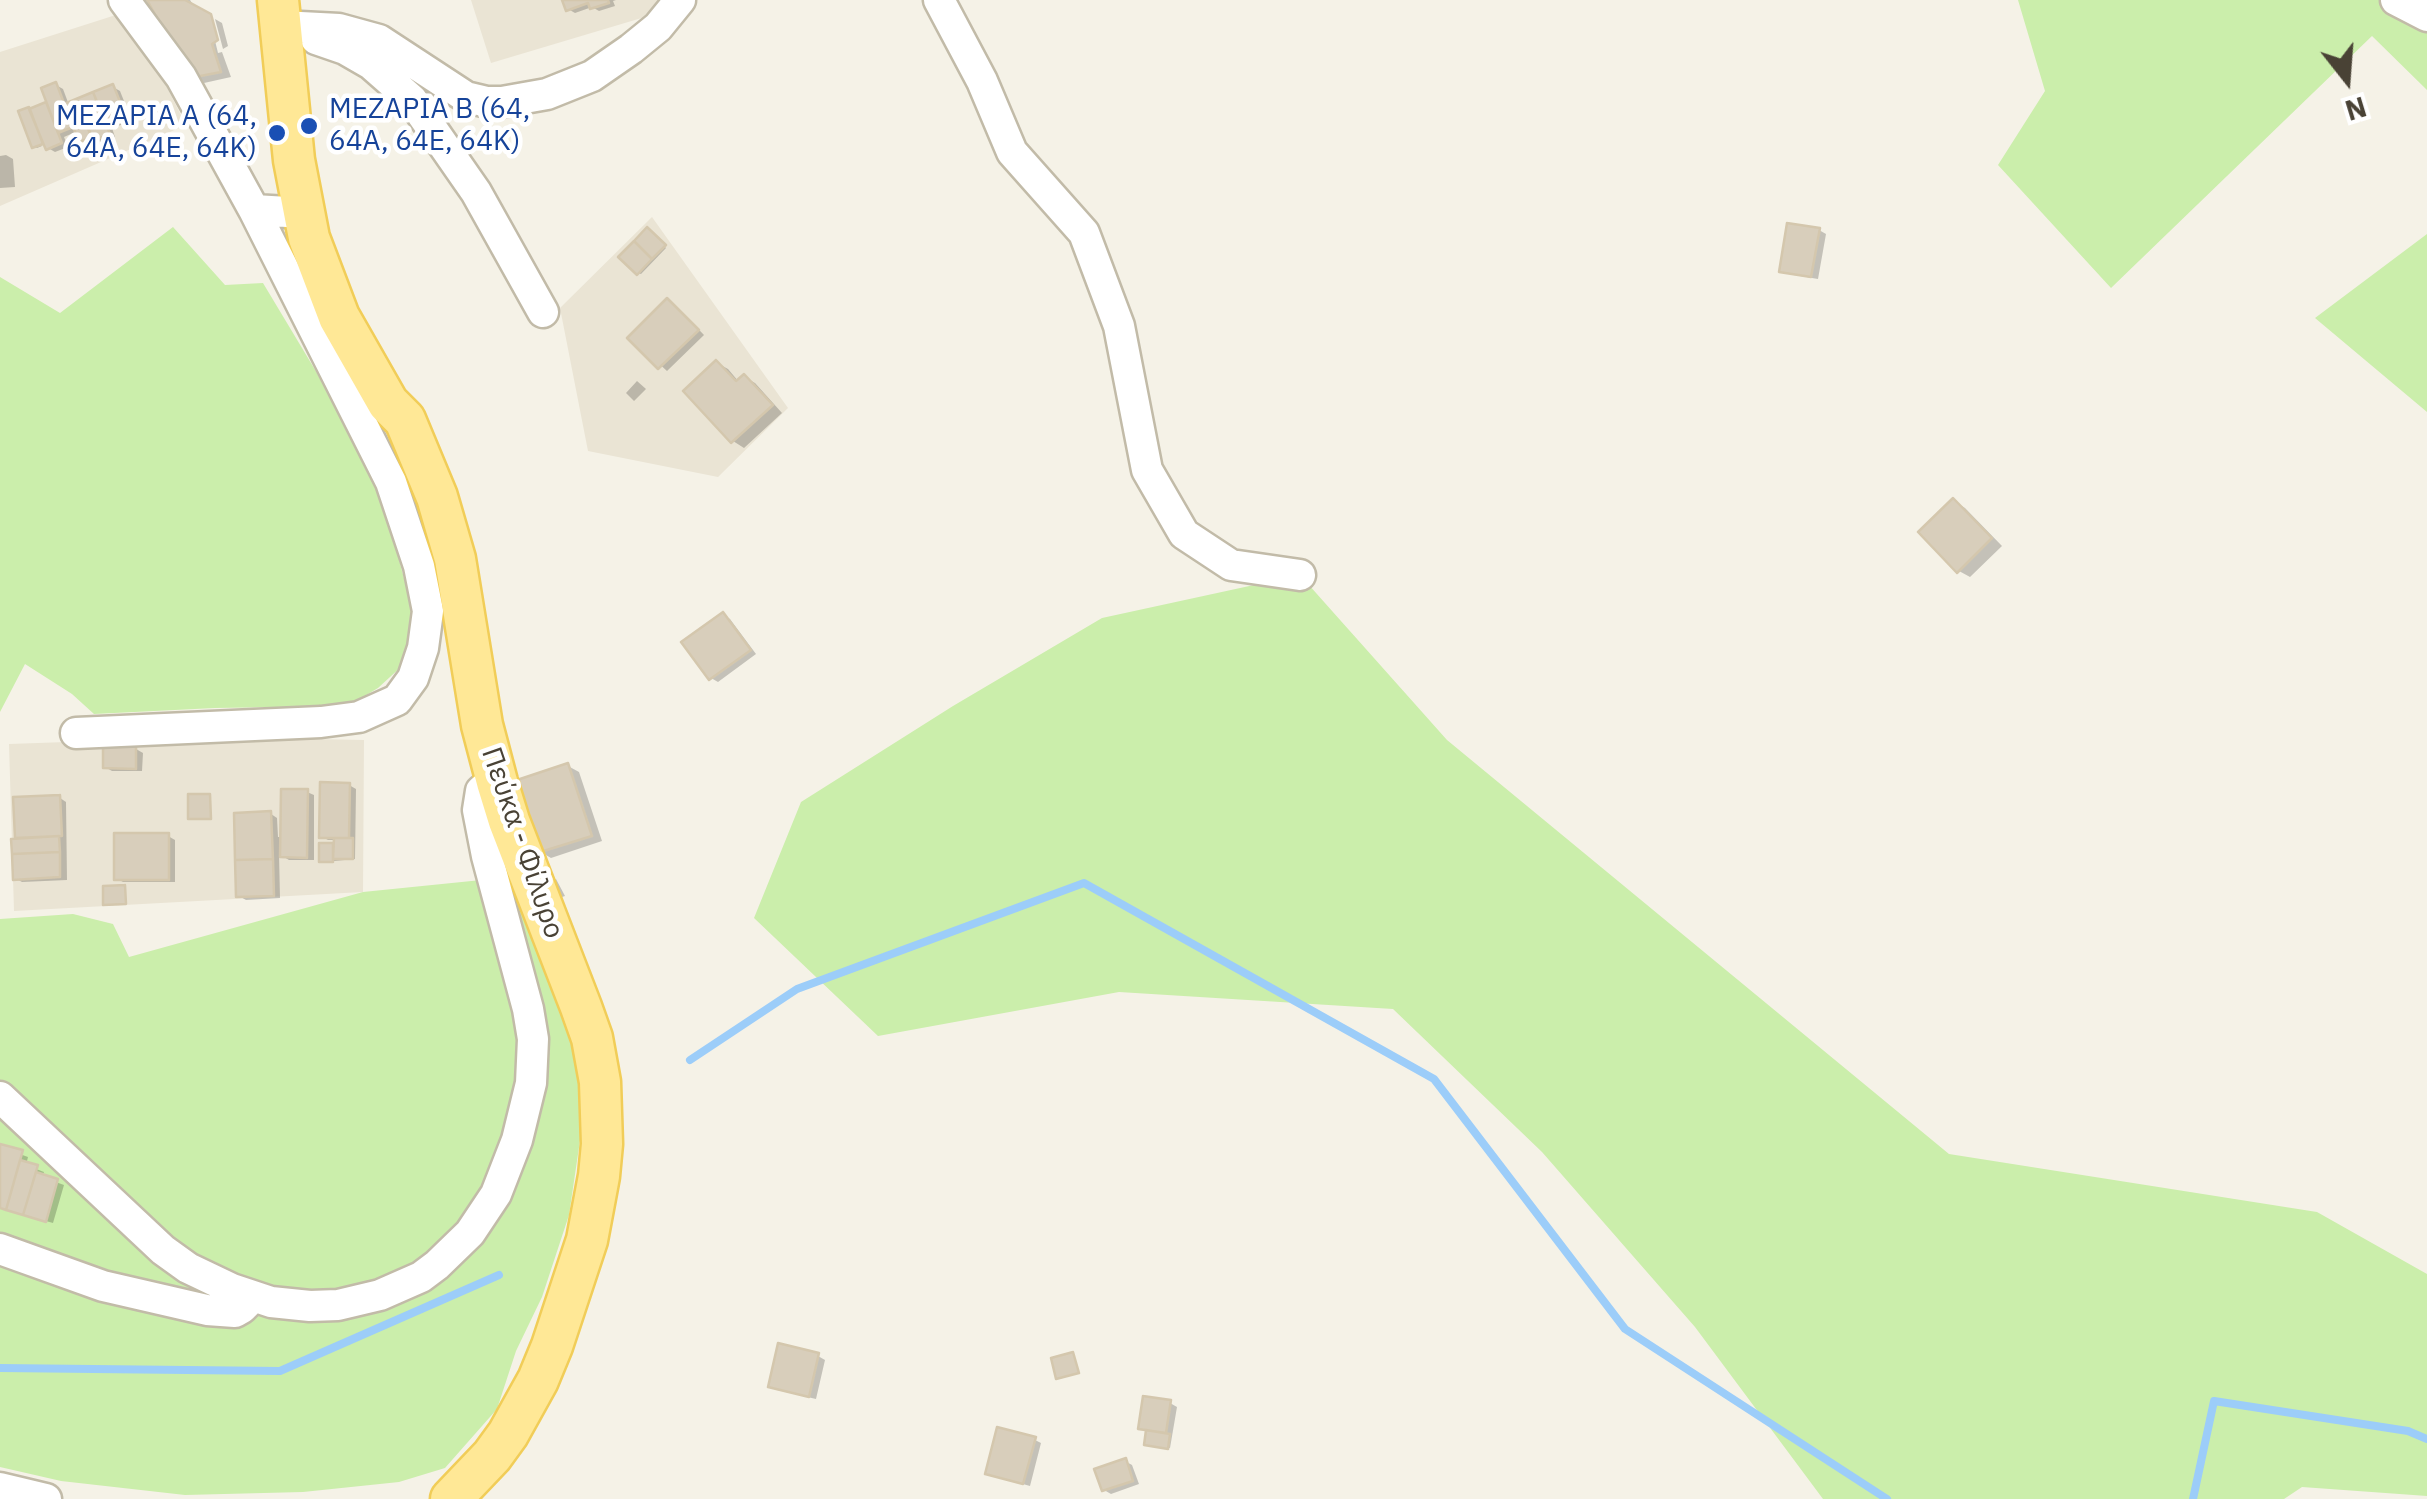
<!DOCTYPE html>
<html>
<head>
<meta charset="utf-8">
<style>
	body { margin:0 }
	#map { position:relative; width:2427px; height:1499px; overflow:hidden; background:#f5f2e7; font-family:"IBM Plex Sans",sans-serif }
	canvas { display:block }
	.north { position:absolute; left:2297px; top:30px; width:100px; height:100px; -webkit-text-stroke:8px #fff; paint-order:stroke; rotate:163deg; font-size:28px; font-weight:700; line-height:40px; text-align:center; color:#494235 }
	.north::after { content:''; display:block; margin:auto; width:35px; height:45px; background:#494235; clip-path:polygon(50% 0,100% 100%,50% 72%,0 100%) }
</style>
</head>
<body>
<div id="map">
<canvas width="2427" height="1499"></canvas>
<div class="north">N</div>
</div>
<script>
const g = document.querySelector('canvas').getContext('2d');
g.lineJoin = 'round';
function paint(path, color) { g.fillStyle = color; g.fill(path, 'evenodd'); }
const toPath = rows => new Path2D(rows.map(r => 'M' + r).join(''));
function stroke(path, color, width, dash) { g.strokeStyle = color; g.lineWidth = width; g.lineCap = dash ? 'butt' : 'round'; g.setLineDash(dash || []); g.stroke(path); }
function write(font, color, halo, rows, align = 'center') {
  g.font = font + ' "IBM Plex Sans",sans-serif'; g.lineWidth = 9; g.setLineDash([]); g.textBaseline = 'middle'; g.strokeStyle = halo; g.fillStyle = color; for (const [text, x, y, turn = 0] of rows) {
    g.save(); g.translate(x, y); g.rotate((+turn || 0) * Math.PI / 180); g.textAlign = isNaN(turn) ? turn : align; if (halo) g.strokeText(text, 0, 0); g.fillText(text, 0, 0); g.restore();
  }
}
paint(toPath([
	[471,0,662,0,665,11,491,63],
	[122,13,144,42,186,125,0,206,0,52],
	[652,217,788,408,718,477,588,451,560,308],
	[210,737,364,740,363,892,14,911,9,744]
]), '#eae4d4');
paint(toPath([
	[2018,0,2427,0,2427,90,2372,36,2111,288,1998,165,2045,91],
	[173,227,225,285,263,283,317,373,384,504,415,619,410,646,402,666,378,688,348,706,215,708,94,714,72,694,25,664,0,712,0,277,60,313],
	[2427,234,2427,412,2315,318],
	[1300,575,1447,740,1949,1154,2317,1212,2427,1274,2427,1496,2302,1487,2284,1499,1823,1499,1695,1327,1542,1152,1393,1009,1119,992,878,1036,754,918,801,802,953,706,1102,618],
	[511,877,575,1049,582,1127,569,1215,542,1297,516,1351,497,1409,445,1468,399,1482,303,1492,185,1495,61,1481,0,1467,0,919,73,914,113,924,129,957,363,892]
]), '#cbeeab');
paint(toPath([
	[150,0,190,0,196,9,209,16,218,53,222,52,231,77,204,83,192,76],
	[565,0,616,0,613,1,615,6,599,11,592,7,575,13,568,9],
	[215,19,222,23,228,46,223,49],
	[56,85,63,89,69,105,113,87,120,91,132,121,112,128,115,137,102,143,93,138,84,142,78,131,64,137,68,147,55,152,48,148,46,143,33,136,32,139,42,146,37,148,34,147,21,113,49,103,44,90],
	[6,155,13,159,15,187,0,188,0,156],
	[1819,230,1826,234,1818,279,1788,274,1782,271],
	[650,232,666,248,641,274,638,273],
	[668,301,675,305,704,335,667,371,631,338],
	[717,363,728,369,739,382,744,377,755,383,782,413,744,448,733,441],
	[637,381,646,389,634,401,626,393],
	[1954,501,1965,508,2002,546,1970,577,1959,571],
	[723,615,730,619,756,654,718,682,711,678],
	[136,749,143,753,142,771,112,771,105,767],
	[568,766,579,772,602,841,551,858,539,851],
	[349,785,356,789,355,859,324,862,322,845,336,846,336,840,328,840,321,836],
	[307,792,314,795,314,860,289,860,279,854,280,898,246,900,239,896,271,814,277,818,278,837,283,837],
	[60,798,66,802,67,880,22,882,15,878,18,841,16,800],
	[168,836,175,840,175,882,123,882,116,878],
	[556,879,565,896,559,898,551,881],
	[0,1147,28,1157,26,1165,44,1172,42,1177,64,1185,53,1223,0,1208],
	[818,1356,825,1360,816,1399,777,1390,771,1386],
	[1170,1403,1177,1407,1170,1448,1149,1445,1148,1432,1140,1427],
	[1035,1440,1041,1443,1030,1486,994,1476],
	[1125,1461,1132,1465,1139,1484,1111,1494,1104,1490]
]), '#0003');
stroke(toPath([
	[690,1060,797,989,1084,883,1434,1079,1625,1329,1887,1499],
	[0,1368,280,1371,499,1275],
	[2193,1499,2214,1401,2408,1431,2427,1439]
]), '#9ccdf9', 8);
const building = toPath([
	[147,0,185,0,211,14,218,40,212,44,221,72,190,78,147,0],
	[562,0,608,0,609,3,590,9,588,3,566,11,562,0],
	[56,82,73,127,58,133,41,88,56,82],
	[113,84,126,117,106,125,93,92,113,84],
	[93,92,110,134,93,141,76,99,93,92],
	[76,99,92,137,79,142,64,104,76,99],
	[46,102,62,143,46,150,29,109,46,102],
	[29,107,43,144,32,148,18,111,29,107],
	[1787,223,1820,228,1811,277,1779,272,1787,223],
	[647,227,666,245,652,259,634,241,647,227],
	[634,241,652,259,637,275,618,257,634,241],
	[667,298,699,330,658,369,627,338,667,298],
	[716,360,736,381,744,374,773,405,731,443,683,391,716,360],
	[1953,498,1992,538,1957,573,1918,532,1953,498],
	[723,612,751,650,709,680,681,642,723,612],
	[103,746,136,746,136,769,103,768,103,746],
	[568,763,592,836,537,853,514,781,568,763],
	[320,782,350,783,349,838,319,838,320,782],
	[281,789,308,789,307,858,280,857,281,789],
	[188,794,210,794,211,819,188,819,188,794],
	[60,795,62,836,15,838,13,797,60,795],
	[271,811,273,859,235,860,234,813,271,811],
	[114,833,169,833,169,880,114,880,114,833],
	[59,836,60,852,12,854,11,839,59,836],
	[334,838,353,838,353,859,333,859,334,838],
	[319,843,333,843,333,862,319,862,319,843],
	[60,852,60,877,13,880,12,854,60,852],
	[273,859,274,896,236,897,235,860,273,859],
	[125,885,126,904,103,905,103,886,125,885],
	[0,1144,23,1150,6,1210,0,1208,0,1144],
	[20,1160,38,1165,23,1215,6,1210,20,1160],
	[36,1172,58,1179,46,1222,23,1215,36,1172],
	[778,1343,819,1353,809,1397,768,1387,778,1343],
	[1073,1352,1079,1373,1056,1379,1051,1358,1073,1352],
	[1143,1396,1171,1400,1166,1433,1138,1429,1143,1396],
	[997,1427,1036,1437,1023,1484,985,1474,997,1427],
	[1146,1430,1170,1434,1168,1449,1144,1445,1146,1430],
	[1126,1458,1133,1481,1102,1491,1094,1469,1126,1458]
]);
paint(building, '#d8cebb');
stroke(building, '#d4c7ad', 2.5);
const minor = toPath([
	[124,0,181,77,254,210,304,213],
	[939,0,982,81,1012,152,1084,233,1119,326,1147,470,1184,534,1231,565,1300,575],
	[2396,0,2427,16],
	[281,26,339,29,379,40,466,97,487,102,502,102,547,94,592,76,631,49,658,27,680,0],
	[316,39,345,49,371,64,412,100,476,192,543,312],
	[76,733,321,722,359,717,397,700,413,678,423,648,428,611,419,566,391,482,254,210],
	[0,1097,163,1250,188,1268,232,1289,271,1302,310,1306,338,1305,380,1295,421,1277,437,1265,470,1233,496,1194,517,1140,531,1083,533,1039,528,1009,487,856,478,810,481,791,488,785,497,782],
	[0,1249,103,1286,207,1310,235,1312,242,1308,253,1297],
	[0,1488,46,1499]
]);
const major = toPath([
	[278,0,294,160,309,238,339,317,388,403,405,420,437,497,455,559,482,725,497,782,509,821,581,1007,592,1038,600,1082,602,1144,599,1176,587,1240,552,1346,538,1380,508,1434,492,1456,451,1499]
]);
stroke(minor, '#c2bba8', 35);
stroke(major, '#f1cd58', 45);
stroke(minor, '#fff', 30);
stroke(major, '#ffe896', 40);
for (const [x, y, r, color] of [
	[309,126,10,"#1a4fb4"],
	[277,133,10,"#1a4fb4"]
]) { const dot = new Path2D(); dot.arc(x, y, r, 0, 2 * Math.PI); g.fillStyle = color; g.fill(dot); stroke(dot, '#fff', 4); }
write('28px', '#164399', '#fff', [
	["ΜΕΖΑΡΙΑ B (64,",329,110],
	["64Α, 64Ε, 64Κ)",329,142],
	["ΜΕΖΑΡΙΑ A (64,",257,117,"right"],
	["64Α, 64Ε, 64Κ)",257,149,"right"]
], 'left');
write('28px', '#494235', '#fff', [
	["Πεύκα - Φίλυρο",522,843,71]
]);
</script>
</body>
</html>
